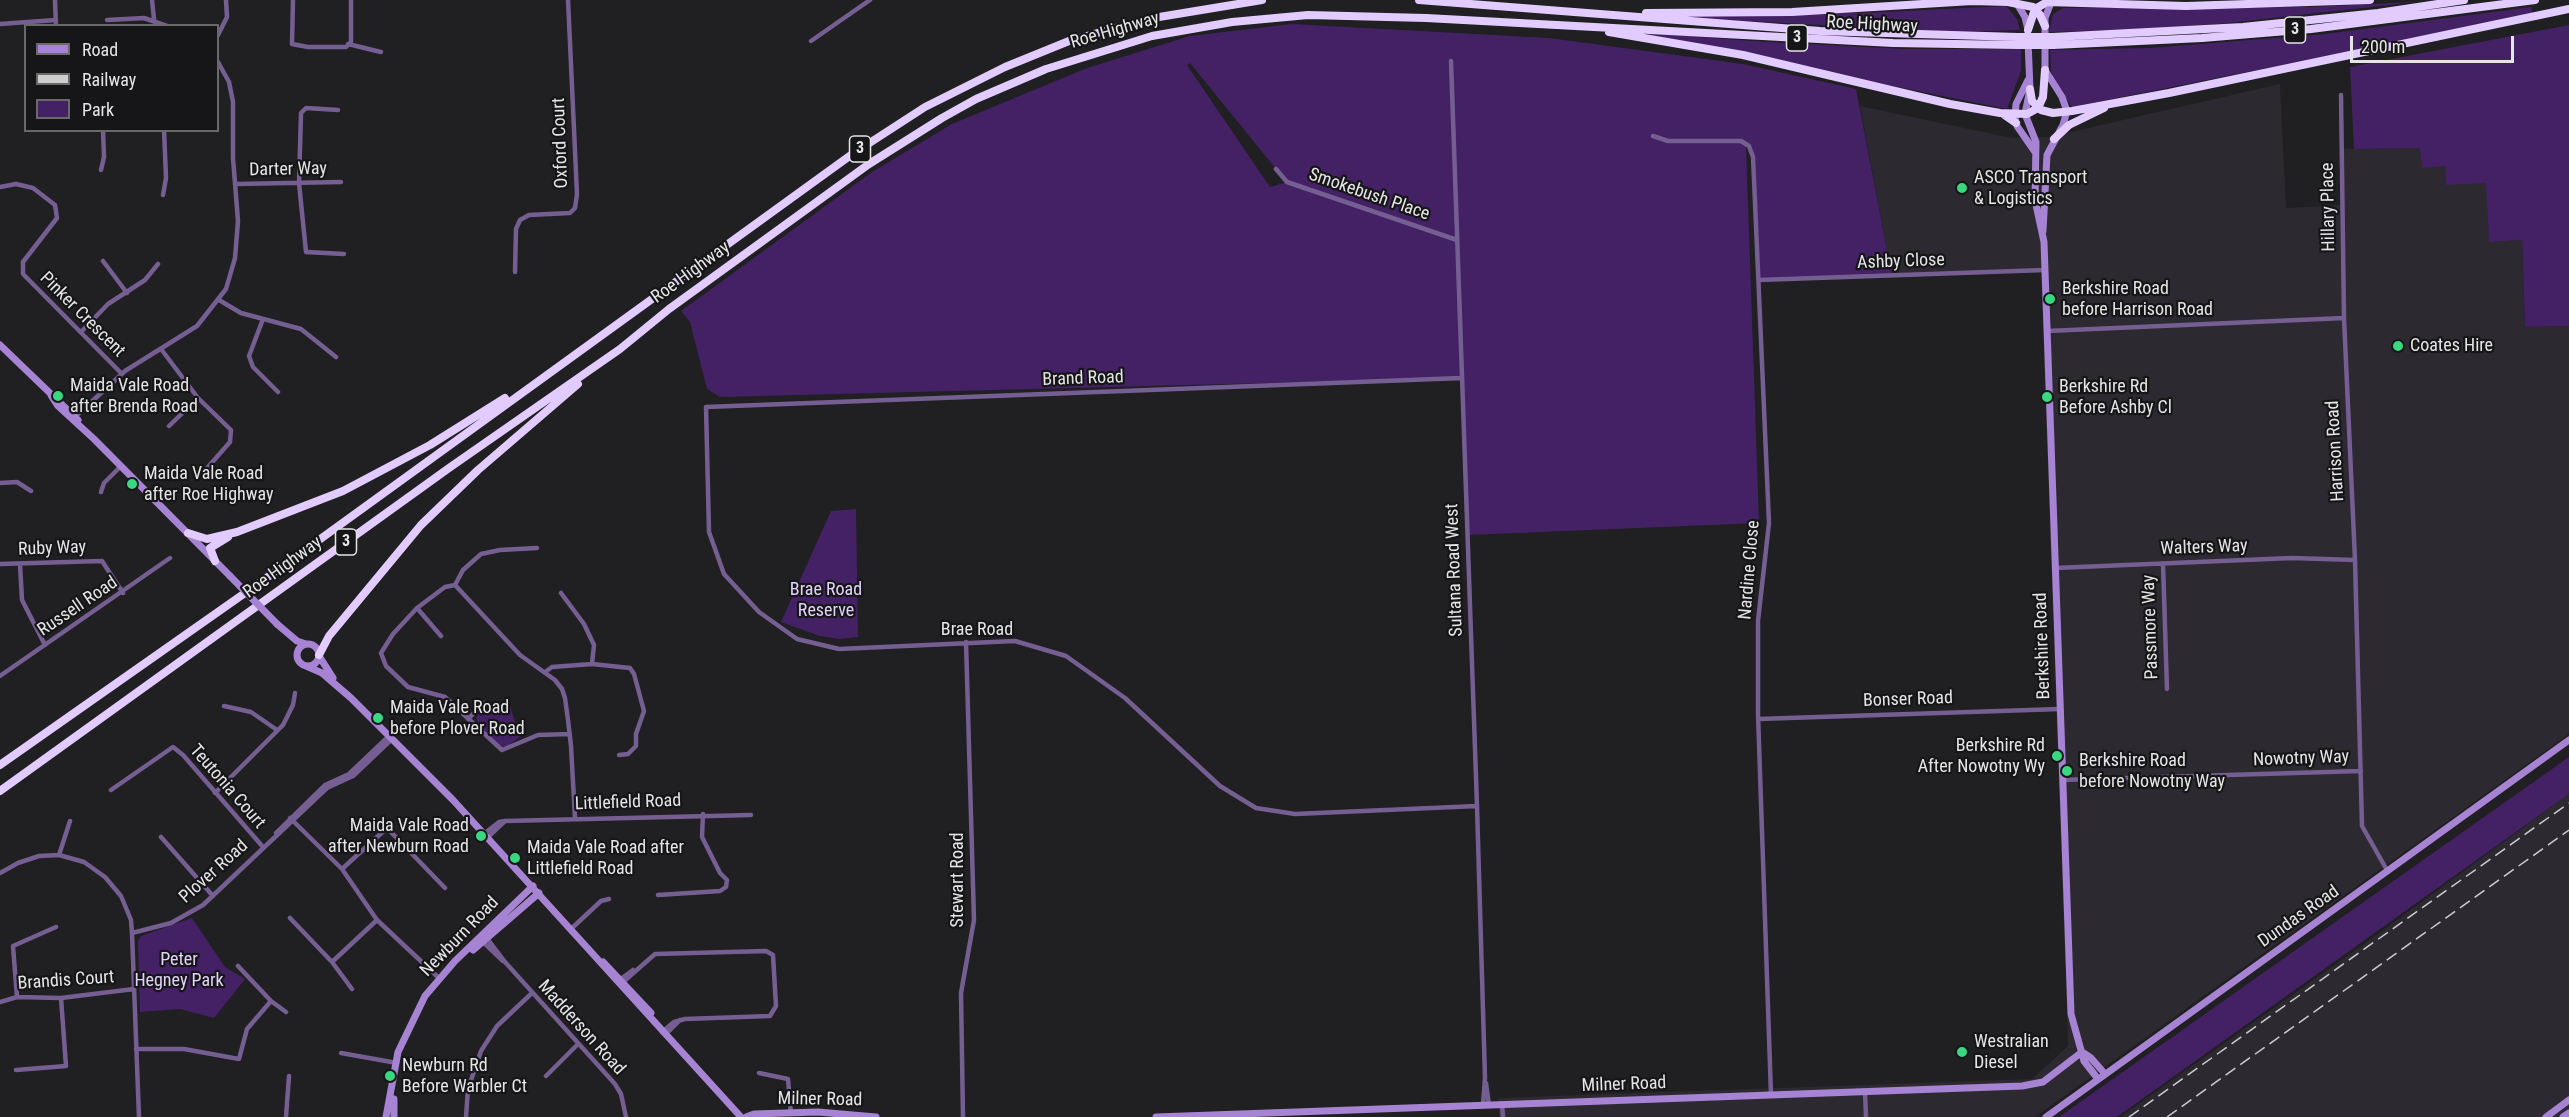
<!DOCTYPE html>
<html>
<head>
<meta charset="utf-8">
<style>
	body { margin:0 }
	#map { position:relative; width:2569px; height:1117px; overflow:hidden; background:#201f21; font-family:"Roboto Condensed",sans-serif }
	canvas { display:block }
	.legend { position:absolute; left:24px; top:24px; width:195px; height:108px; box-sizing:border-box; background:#161618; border:2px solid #69696a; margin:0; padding:8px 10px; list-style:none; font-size:18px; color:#e5e5e6 }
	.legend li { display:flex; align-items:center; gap:12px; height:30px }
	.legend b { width:30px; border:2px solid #69696a }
	.scale { position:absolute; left:2350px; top:36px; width:164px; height:27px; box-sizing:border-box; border:3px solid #e5e5e6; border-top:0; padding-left:8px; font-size:18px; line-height:21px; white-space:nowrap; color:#e5e5e6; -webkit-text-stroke:4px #161618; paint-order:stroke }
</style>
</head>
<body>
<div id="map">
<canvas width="2569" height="1117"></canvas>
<ul class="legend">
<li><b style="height:8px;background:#a783d4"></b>Road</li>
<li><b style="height:8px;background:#cdcdce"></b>Railway</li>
<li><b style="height:16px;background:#432164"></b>Park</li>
</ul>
<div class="scale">200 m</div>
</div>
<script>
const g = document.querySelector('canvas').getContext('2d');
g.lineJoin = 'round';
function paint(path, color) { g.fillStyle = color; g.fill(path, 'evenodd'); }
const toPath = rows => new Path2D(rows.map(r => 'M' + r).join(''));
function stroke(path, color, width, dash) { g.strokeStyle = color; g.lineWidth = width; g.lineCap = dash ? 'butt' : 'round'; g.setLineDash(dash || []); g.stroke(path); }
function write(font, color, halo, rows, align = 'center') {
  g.font = font + ' "Roboto Condensed",sans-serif'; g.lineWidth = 4.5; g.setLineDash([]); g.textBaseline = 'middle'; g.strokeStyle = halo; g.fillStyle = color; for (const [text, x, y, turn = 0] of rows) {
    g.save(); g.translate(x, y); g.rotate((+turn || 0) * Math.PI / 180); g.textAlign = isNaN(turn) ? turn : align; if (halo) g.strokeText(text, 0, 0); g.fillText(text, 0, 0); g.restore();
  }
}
paint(toPath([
	[2280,84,2286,208,2343,205,2342,149,2421,148,2445,166,2487,183,2489,242,2522,240,2525,327,2569,326,2569,734,2035,1117,1499,1117,1498,1098,2032,1079,2068,1046,2041,270,1892,276,1860,106,2012,138,2049,137],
	[2569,794,2569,1117,2120,1117,2364,944]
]), '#2c2930');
paint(toPath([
	[2416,2,2219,24,2121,30,2049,32,2053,14,2063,8,2308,7],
	[2006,6,2017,19,2020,30,1950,32,1636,15,1862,13],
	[2531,7,2533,15,2072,107,2054,80,2051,70,2050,50,2150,48,2325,34],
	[1292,24,1549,38,1743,64,1856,89,1892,276,1759,280,1753,157,1746,144,1759,523,1468,535,1462,378,720,397,707,389,690,322,681,311,872,172,952,124,1087,68,1190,36],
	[1190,63,1276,169,1287,182,1270,187,1187,65],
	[2569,25,2569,326,2525,327,2522,240,2489,242,2486,183,2446,185,2445,166,2422,168,2420,148,2354,149,2350,67],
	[1616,30,1752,41,1904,49,2021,49,2021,71,2007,109],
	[856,509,858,637,839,639,820,636,781,622,831,511],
	[510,706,520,737,506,747,500,746,479,726,476,717,481,711],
	[2569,757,2569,794,2117,1117,2059,1117],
	[192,918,225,967,245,979,214,1018,180,1009,140,1012,138,941,141,936]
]), '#432164');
stroke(toPath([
	[55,0,56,26],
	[152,0,154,19],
	[293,0,292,44,308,47,346,47,351,42,351,0],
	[107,20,144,18,167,26],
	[0,24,56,20],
	[218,35,227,17,226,0],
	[811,41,870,0],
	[348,44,381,52],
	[1451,61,1477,806,1485,1078,1483,1105],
	[2341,95,2344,318],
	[338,110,306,108,301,113,299,183,306,252,344,254],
	[1653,136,1668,141,1741,141,1749,146,1753,157,1769,523,1758,621,1758,714,1771,1095],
	[1276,169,1287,182,1457,240],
	[101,170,104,157,103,130],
	[235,184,341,182],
	[0,187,16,184,33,188,55,205,57,218,23,262,23,274,122,374],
	[163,195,166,178,164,130],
	[103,261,127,293],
	[515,272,516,229,520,220,529,215,570,213,575,208,577,194,568,0],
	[1759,280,2045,270],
	[219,300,241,313,301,329,336,357],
	[263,319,249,356,253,367,278,392],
	[2047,331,2344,318,2355,560,2362,826,2388,872],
	[81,332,108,304,145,280,158,264],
	[161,349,198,398,231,430,230,442,208,467],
	[1462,378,706,407,709,532,724,574,759,612,797,639,839,649,1015,641,1066,656,1125,698,1220,786,1256,808,1295,814,1477,806],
	[75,417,125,371,197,326,226,289,235,258,238,221,233,158,233,102,229,82,218,62],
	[169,426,198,398],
	[0,483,17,482,31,491],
	[101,492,104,483,121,466],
	[0,564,102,561,123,593],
	[20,564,22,600,45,645],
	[2163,564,2167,689],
	[2055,568,2292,558,2355,560],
	[455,585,463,570,481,554,500,550,537,548],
	[561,593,584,624,594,645,592,664],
	[417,608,441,636],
	[545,672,552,667,592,664,630,668,634,674,644,711,636,734,636,746,628,754,619,755],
	[0,676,170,558],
	[224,706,251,712,277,730],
	[468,719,484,703],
	[1758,719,2060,709],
	[570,734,538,735,502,750,445,697,408,687,386,666,381,653,393,634,417,608,445,587,455,585,520,655,555,680,562,689,565,698,568,720,571,746,575,818],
	[2062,780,2361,771],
	[111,790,173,747,183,755,263,847],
	[215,793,283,725,293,705,295,693],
	[290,818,342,869,377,920,440,979],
	[276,833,325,785,349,774,389,736],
	[485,833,499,822,505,821,751,815],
	[161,837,213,896],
	[488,837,505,821],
	[59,855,70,821],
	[342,869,387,828,445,888],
	[0,873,18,863,39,856,59,855,84,862,105,877,121,896,131,920,132,933,139,1117],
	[658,895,720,891,726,887,727,880,720,873,702,837,703,814],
	[290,918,332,962,352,989],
	[571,929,601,901,609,899],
	[132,933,171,923,203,905,327,788,353,776,392,739],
	[486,937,505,962,615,1084,621,1094,626,1117],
	[481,940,503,961],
	[332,962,377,920],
	[238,966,271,1001,286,1012],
	[618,981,633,970],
	[622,983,655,954,766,951,773,955,776,1006,770,1016,685,1019,674,1022,662,1032],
	[17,997,13,946,56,927],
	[0,1002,17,997,61,998,134,989],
	[665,1035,680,1020],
	[136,1049,184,1049,239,1059,247,1029,271,1001],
	[341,1053,397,1063],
	[16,1070,66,1066,61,998],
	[759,1073,788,1079,791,1114],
	[546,1076,578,1044],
	[1486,1083,1489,1105],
	[1865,1092,1866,1117],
	[1502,1104,1503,1117],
	[286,1117,289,1076],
	[466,1117,468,1089,481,1051,497,1026,532,993],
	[963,1117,961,993,974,920,966,642]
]), '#755f92', 4.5);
stroke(toPath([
	[2016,2,2025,17,2028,30],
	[2028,41,2030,89,2025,114,2036,142,2035,200,2044,242,2071,1014,2084,1061,2098,1079],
	[2028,80,2016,104,2015,118,2017,126,2035,152],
	[2043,231,2047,155,2063,125,2067,111,2062,97,2045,70,2045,18,2052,0],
	[0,345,78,420],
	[51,395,58,406,94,439,230,576],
	[277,624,297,641,306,644],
	'297 655a11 11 0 1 1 22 0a11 11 0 1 1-22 0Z',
	[319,656,333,678],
	[306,666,322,673,351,698,453,800,741,1117],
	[473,950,539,893],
	[603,962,651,1013],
	[2082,1052,2091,1058,2105,1074],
	[394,1099,394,1117],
	[386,1117,398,1052,425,996,455,961,533,886],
	[746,1117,754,1114,818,1112,876,1117],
	[1156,1117,2022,1086,2043,1082,2082,1052],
	[2046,1117,2569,740],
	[2546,1117,2569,1100],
	[2563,1117,2569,1113]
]), '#a783d4', 7);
stroke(toPath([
	[1419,0,1820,31,2018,37],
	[1646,13,1792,12,1972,1,2008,2,2033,7,2040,15,2045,26],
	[2028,30,2035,9,2047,2,2186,6,2370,0],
	[1609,32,1743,55,1950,104,2000,113,2027,114,2038,108,2043,97,2045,70],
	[2053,37,2243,27,2378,13,2464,0],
	[2053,45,2202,38,2311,29,2535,0],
	[2030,89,2032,101,2041,110,2053,113,2072,111,2169,93,2569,9],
	[2003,114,2016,123],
	[2054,139,2069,125,2104,108],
	[188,533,207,539,237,532,343,491,430,445,505,398],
	[215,561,210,548,228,537],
	[319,655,329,636,421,525,478,470,578,384],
	[0,765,272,574,851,155,925,107,1005,67,1069,41,1147,19,1262,0],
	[0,791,449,468,620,349,669,309,869,164,942,118,976,99,1046,69,1152,36,1232,22,1308,15,1426,18,1893,43,2018,45]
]), '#e2ccff', 8);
stroke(toPath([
	[2129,1117,2569,803],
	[2167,1117,2569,830]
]), '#cdcdce', 1.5, [12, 6]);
stroke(toPath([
	[230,576,277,624]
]), '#a783d4', 7);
stroke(toPath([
	[2018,37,2053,37],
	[2018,45,2053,45]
]), '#e2ccff', 8);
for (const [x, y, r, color] of [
	[1962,188,6,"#37d880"],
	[2050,299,6,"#37d880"],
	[2398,346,6,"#37d880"],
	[58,396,6,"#37d880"],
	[2047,397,6,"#37d880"],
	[132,484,6,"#37d880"],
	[378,718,6,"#37d880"],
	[2057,756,6,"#37d880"],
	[2067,771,6,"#37d880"],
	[481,836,6,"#37d880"],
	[515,858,6,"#37d880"],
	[1962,1052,6,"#37d880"],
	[390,1076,6,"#37d880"]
]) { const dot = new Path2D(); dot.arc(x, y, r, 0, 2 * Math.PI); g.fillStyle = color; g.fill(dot); stroke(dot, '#161618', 2); }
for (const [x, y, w] of [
	[2295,30,21],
	[1797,38,21],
	[860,149,21],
	[346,542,21]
]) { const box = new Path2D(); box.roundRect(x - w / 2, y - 13, w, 26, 4.5); g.fillStyle = '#161618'; g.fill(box); stroke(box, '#e5e5e6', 1.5); }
write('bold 16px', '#e5e5e6', null, [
	["3",2295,30],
	["3",1797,38],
	["3",860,149],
	["3",346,542]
]);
write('18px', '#e5e5e6', '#161618', [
	["Roe Highway",1872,25,3],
	["Roe Highway",1115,31,-16],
	["Oxford Court",561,143,-92],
	["Darter Way",288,170,-1],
	["Smokebush Place",1369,195,19],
	["Hillary Place",2329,207,-91],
	["Ashby Close",1901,262,-2],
	["Roe Highway",691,273,-36],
	["Pinker Crescent",82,315,45],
	["Brand Road",1083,379,-2],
	["Harrison Road",2336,451,-93],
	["Walters Way",2204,548,-2],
	["Ruby Way",52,549,-2],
	["Roe Highway",283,568,-36],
	["Sultana Road West",1455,570,-92],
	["Nardine Close",1750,570,-85],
	["Russell Road",78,607,-34],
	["Passmore Way",2151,627,-92],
	["Brae Road",977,630],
	["Berkshire Road",2043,646,-92],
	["Bonser Road",1908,700,-2],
	["Nowotny Way",2301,759,-2],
	["Teutonia Court",227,787,49],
	["Littlefield Road",628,803,-2],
	["Plover Road",214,872,-42],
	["Stewart Road",958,880,-90],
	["Dundas Road",2299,917,-35],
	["Newburn Road",460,937,-46],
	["Brandis Court",66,981,-4],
	["Madderson Road",581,1028,48],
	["Milner Road",1624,1085,-2],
	["Milner Road",820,1100,1]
]);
write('18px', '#e5e5e6', '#161618', [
	["ASCO Transport",1974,178],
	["& Logistics",1974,199],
	["Berkshire Road",2062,289],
	["before Harrison Road",2062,310],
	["Coates Hire",2410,346],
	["Maida Vale Road",70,386],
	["after Brenda Road",70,407],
	["Berkshire Rd",2059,387],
	["Before Ashby Cl",2059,408],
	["Maida Vale Road",144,474],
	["after Roe Highway",144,495],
	["Maida Vale Road",390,708],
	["before Plover Road",390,729],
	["Berkshire Rd",2045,746,"right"],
	["After Nowotny Wy",2045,767,"right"],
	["Berkshire Road",2079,761],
	["before Nowotny Way",2079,782],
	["Maida Vale Road",469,826,"right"],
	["after Newburn Road",469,847,"right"],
	["Maida Vale Road after",527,848],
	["Littlefield Road",527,869],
	["Westralian",1974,1042],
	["Diesel",1974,1063],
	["Newburn Rd",402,1066],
	["Before Warbler Ct",402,1087]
], 'left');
write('18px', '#e2d1fb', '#161618', [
	["Brae Road",826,590],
	["Reserve",826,611],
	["Peter",179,960],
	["Hegney Park",179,981]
]);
</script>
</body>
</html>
